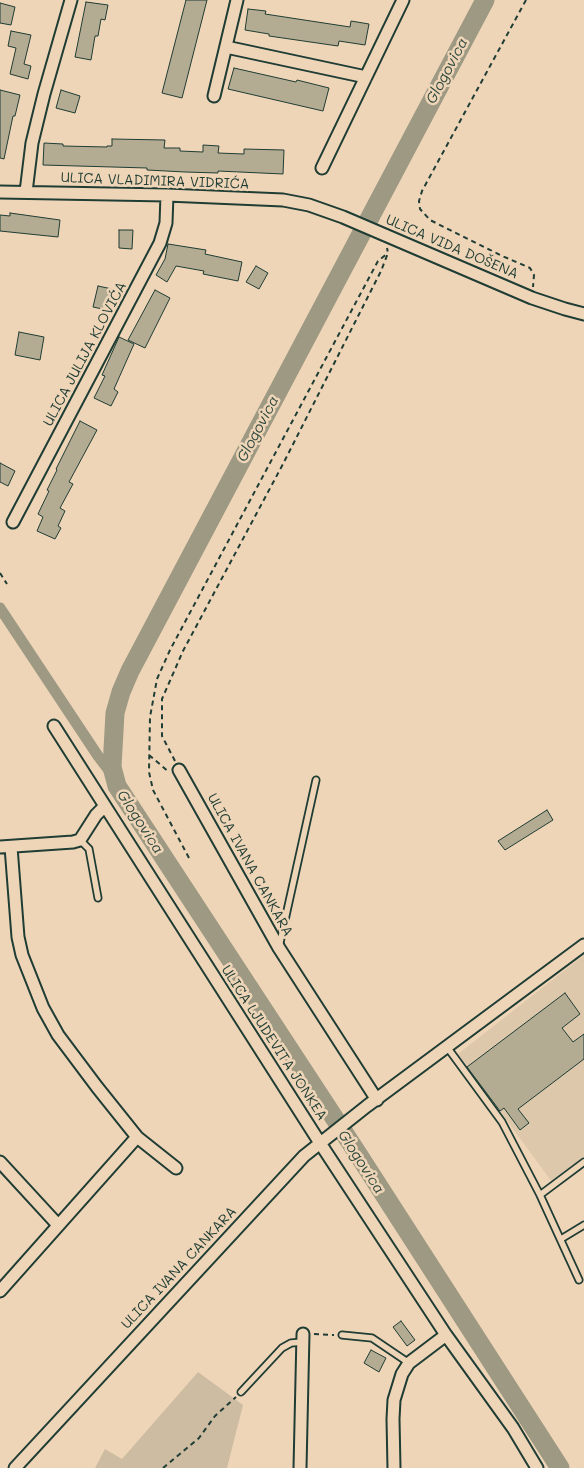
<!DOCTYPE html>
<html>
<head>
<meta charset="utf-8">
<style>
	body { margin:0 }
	canvas { display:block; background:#efd5b7 }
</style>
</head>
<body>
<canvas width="584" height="1468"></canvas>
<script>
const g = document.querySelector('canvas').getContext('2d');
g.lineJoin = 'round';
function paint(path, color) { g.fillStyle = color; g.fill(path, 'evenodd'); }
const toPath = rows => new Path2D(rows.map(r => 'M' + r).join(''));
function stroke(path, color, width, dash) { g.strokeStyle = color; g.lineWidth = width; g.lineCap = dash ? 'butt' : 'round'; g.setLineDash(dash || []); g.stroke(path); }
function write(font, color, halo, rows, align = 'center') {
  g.font = font + ' Mali,sans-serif'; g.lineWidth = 5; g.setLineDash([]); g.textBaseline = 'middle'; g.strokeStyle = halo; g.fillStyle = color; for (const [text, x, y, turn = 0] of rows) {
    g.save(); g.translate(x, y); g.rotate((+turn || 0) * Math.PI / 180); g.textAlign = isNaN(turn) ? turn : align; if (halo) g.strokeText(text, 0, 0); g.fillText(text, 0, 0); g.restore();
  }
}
paint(toPath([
	[584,955,584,1159,552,1182,458,1054]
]), '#ddc8ac');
paint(toPath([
	[198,1372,243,1405,227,1468,95,1468,105,1449,122,1459]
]), '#cdbca2');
stroke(toPath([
	[0,608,98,756,114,777]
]), '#9d9983', 11);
stroke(toPath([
	[485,0,130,671,121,692,115,713,112,767,117,786,356,1151,560,1468]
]), '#9d9983', 19);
const building = toPath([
	[186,0,207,0,182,98,162,93,186,0],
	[86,2,108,5,105,20,101,19,98,36,95,36,91,60,75,57,86,2],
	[0,3,15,7,11,25,0,23,0,3],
	[248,9,266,11,265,14,350,27,351,21,369,24,365,45,339,41,338,46,269,36,269,34,245,30,248,9],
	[11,31,31,35,24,64,31,66,28,79,10,74,16,48,8,46,11,31],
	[234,68,296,82,297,80,329,88,323,111,228,89,234,68],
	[0,90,20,95,15,116,13,116,4,159,0,158,0,90],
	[61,90,80,96,75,113,56,108,61,90],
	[112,139,165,140,164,148,180,148,180,151,203,152,203,145,219,146,218,153,244,154,244,149,284,150,283,174,218,171,218,173,185,172,147,170,147,168,43,165,44,143,63,144,63,146,107,147,107,146,112,146,112,139],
	[10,213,60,220,58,237,0,231,0,215,10,216,10,213],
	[119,230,133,230,132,249,119,248,119,230],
	[168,244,206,250,205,254,242,262,238,281,203,274,204,271,176,266,167,282,156,275,165,259,168,244],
	[256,266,268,273,259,289,246,282,256,266],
	[98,286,112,289,107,310,93,307,98,286],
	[155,290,170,298,145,348,128,340,155,290],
	[19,332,44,337,40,360,15,355,19,332],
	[119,337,134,344,114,389,118,392,111,406,94,398,105,376,102,375,119,337],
	[80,421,97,430,69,482,73,484,60,508,65,511,58,526,61,528,55,539,37,531,43,517,38,514,49,491,47,490,57,470,56,469,80,421],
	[0,463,15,471,8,486,0,482,0,463],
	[547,810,553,820,505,850,498,841,547,810],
	[565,993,580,1014,562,1028,573,1042,584,1034,584,1059,518,1109,529,1123,520,1130,504,1108,500,1111,467,1067,565,993],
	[401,1321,415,1340,407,1346,393,1327,401,1321],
	[371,1350,386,1358,379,1372,364,1363,371,1350]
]);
paint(building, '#b4ab93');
stroke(building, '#1f3d34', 1);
const service = toPath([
	[80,840,89,849,98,898],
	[279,947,316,780],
	[447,1047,502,1122,540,1195,579,1280],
	[540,1195,584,1162],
	[561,1239,584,1225],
	[342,1335,372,1338,409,1363],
	[241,1392,282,1348,291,1343,303,1342]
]);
const minor = toPath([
	[226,47,366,77],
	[214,96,237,0],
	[322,168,403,0],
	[0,192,167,195,283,200,309,205,343,217,532,298,565,309,584,314],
	[26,192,32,143,44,94,71,0],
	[13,522,160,243,166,223,167,195],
	[54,726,105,806],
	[179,770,279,948,377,1100],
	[0,847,73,842,80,840,96,815,105,806,320,1143,446,1335,513,1428,537,1468],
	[11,847,18,937,22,955,43,1008,58,1035,97,1087,137,1137,176,1168],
	[0,1162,58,1225],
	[0,1291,137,1137],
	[15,1468,304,1156,367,1106,584,945],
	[300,1468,303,1334],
	[394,1468,393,1419,394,1400,402,1374,409,1363,446,1335]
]);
stroke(service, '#1f3d34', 9);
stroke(minor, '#1f3d34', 15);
stroke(toPath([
	[526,0,422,191,419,201,420,209,430,220,500,255,530,268,534,275,533,287],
	[0,573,7,584],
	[149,755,169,772],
	[175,761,162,736,162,699,183,651,283,464,381,271,388,253,387,248],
	[189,858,153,790,149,772,150,717,157,679,170,650,378,261,388,253],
	[314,1334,334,1335],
	[163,1468,199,1438,215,1416,236,1397]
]), '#1f3d34', 2, [5, 4]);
stroke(service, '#efd5b7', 5.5);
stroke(minor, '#efd5b7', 11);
write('14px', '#1f3d34', '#efd5b7', [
	["ULICA VLADIMIRA VIDRIĆA",155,181,2],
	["ULICA VIDA DOŠENA",452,247,23],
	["ULICA JULIJA KLOVIĆA",85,354,-62],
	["ULICA IVANA CANKARA",250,865,61],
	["ULICA LJUDEVITA JONKEA",274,1043,57],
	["ULICA IVANA CANKARA",179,1268,-47]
]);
write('italic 15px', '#324b40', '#efd5b7', [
	["Glogovica",447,71,-62],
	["Glogovica",258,429,-62],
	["Glogovica",140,822,57],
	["Glogovica",361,1162,57]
]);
</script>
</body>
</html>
